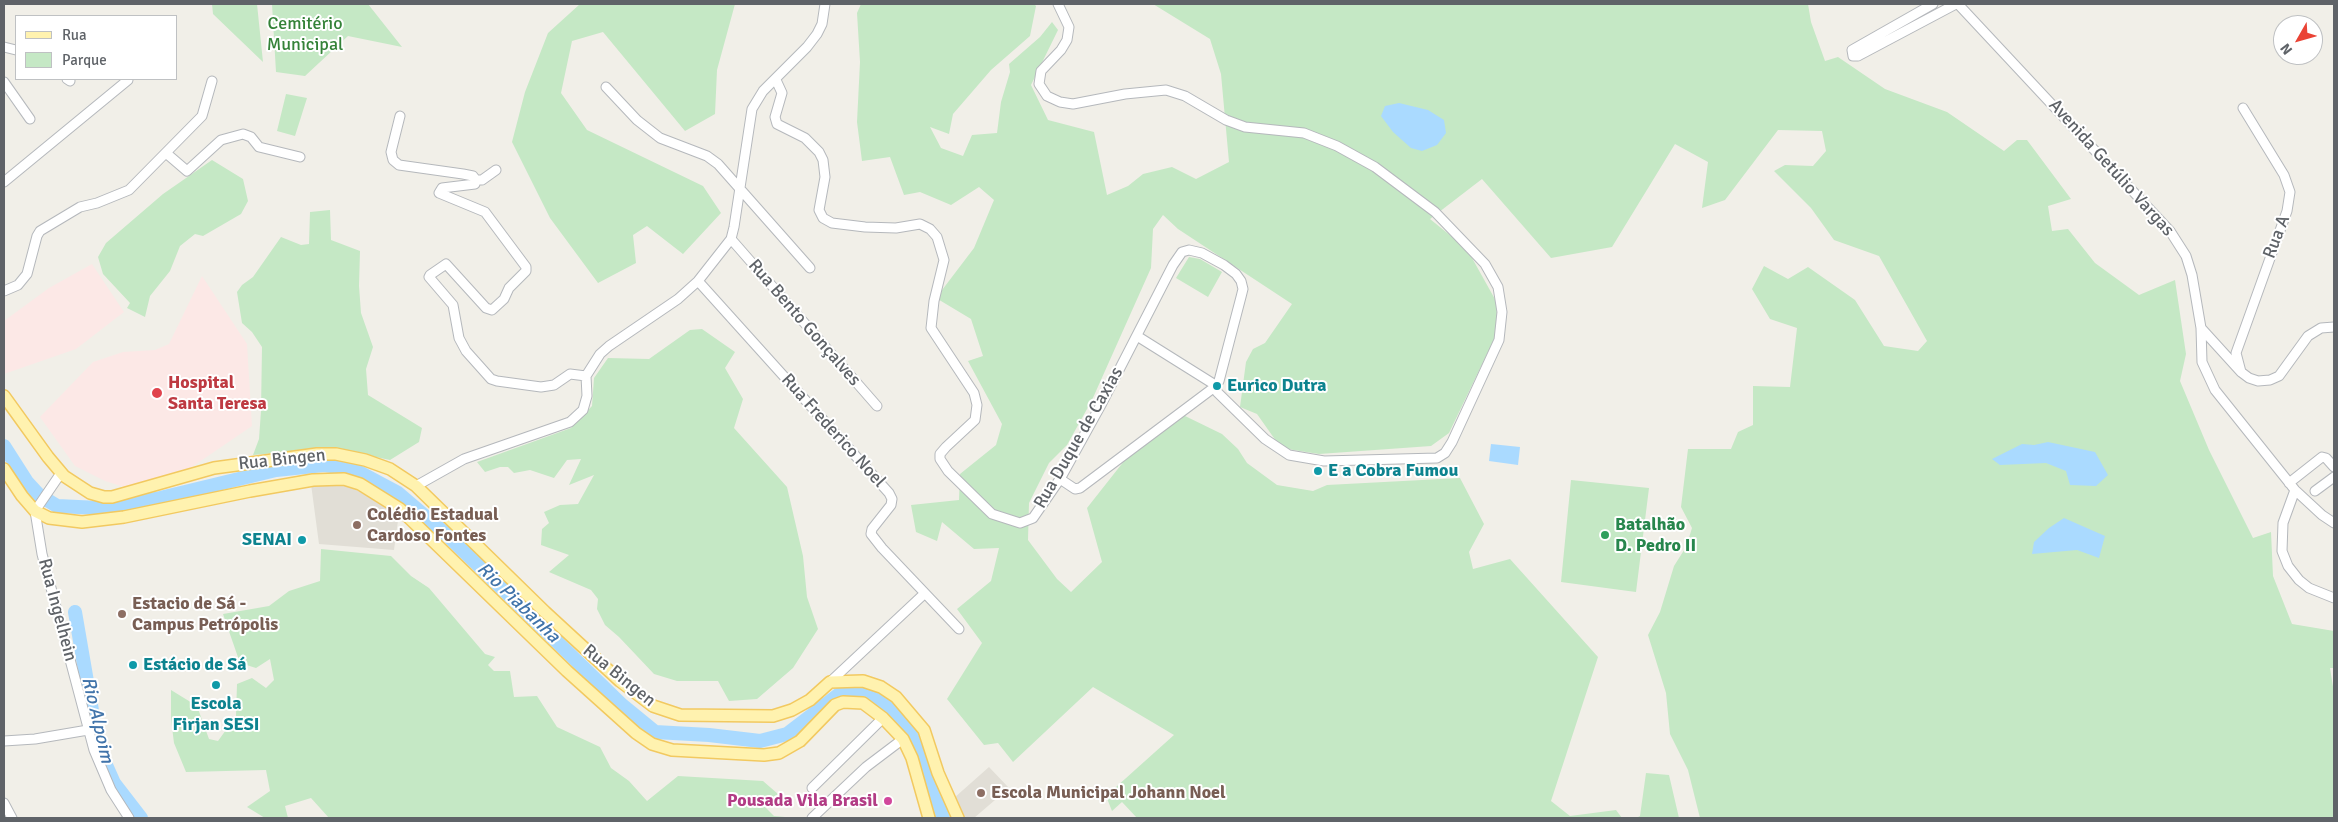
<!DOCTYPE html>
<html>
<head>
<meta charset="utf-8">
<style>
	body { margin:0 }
	#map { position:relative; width:2338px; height:822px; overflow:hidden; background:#f1efe8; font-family:Signika,sans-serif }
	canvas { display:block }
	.frame { position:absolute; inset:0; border:5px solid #5f6368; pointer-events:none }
	.legend { position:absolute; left:15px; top:15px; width:162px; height:65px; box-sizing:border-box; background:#fff; border:1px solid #bfc1c3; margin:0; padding:6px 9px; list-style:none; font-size:15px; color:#5f6368 }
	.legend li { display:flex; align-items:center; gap:10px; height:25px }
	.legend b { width:25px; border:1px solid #bfc1c3 }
	.north { position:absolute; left:2273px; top:15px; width:50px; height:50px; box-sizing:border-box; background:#fff; border:1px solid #bfc1c3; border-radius:50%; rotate:232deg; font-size:14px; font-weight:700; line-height:20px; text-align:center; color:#5f6368 }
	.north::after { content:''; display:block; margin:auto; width:18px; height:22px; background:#ea4335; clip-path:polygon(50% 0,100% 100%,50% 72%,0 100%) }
</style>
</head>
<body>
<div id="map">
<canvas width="2338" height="822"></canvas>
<div class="frame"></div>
<ul class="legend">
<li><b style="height:6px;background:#fff2af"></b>Rua</li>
<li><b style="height:14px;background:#c5e8c5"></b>Parque</li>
</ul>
<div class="north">N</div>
</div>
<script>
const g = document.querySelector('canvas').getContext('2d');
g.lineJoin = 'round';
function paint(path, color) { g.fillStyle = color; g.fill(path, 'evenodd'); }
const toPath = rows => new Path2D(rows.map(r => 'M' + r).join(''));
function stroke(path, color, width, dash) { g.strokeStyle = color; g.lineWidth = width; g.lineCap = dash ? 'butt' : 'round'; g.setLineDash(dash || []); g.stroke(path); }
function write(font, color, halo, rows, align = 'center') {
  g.font = font + ' Signika,sans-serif'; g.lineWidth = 4; g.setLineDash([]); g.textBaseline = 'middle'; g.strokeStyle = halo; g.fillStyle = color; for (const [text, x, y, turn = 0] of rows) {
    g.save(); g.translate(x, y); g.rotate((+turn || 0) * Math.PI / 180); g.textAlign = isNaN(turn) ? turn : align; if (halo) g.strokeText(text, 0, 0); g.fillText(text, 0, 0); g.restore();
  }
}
paint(toPath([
	[343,483,399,513,394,550,319,544,311,484],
	[989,767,1009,788,974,818,964,818,954,798]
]), '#e1ded6');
paint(toPath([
	[92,264,124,312,76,349,4,374,4,321,49,288],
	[202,276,247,344,252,426,186,471,131,489,105,481,75,466,40,417,93,362,123,352,155,350,169,344]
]), '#fce8e6');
paint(toPath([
	[212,4,257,4,263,62,213,14],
	[272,4,368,4,402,47,348,36,305,76,276,72],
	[580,4,735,4,717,70,715,114,685,131,603,32,572,41,561,93,587,130,703,186,721,213,683,254,647,226,633,235,636,263,598,283,550,218,512,142,525,92,548,33],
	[861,4,1034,4,1036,6,1030,36,991,70,953,114,949,134,930,127,941,148,963,156,972,135,997,133,1001,102,1010,72,1009,64,1040,37,1052,22,1058,30,1031,85,1048,120,1094,132,1107,195,1128,186,1143,174,1172,167,1196,179,1229,162,1221,74,1210,39,1153,4,1808,4,1811,22,1825,61,1838,57,1885,89,1947,112,2004,151,2017,140,2027,140,2071,199,2048,206,2052,231,2068,229,2095,263,2139,295,2175,280,2186,354,2180,381,2209,450,2253,538,2271,532,2273,576,2292,624,2334,631,2334,668,2330,668,2334,693,2334,818,1700,818,1688,770,1670,734,1666,693,1648,635,1660,612,1674,566,1686,547,1692,528,1681,507,1688,449,1731,449,1738,432,1753,425,1753,386,1790,387,1797,328,1770,319,1752,289,1764,266,1788,279,1808,267,1855,300,1884,346,1918,351,1927,341,1879,256,1834,240,1811,208,1774,171,1785,165,1813,166,1826,151,1822,131,1778,130,1725,200,1702,208,1708,162,1675,144,1612,247,1551,258,1482,179,1430,219,1467,249,1496,301,1498,331,1449,433,1431,446,1319,454,1281,448,1257,414,1240,407,1246,362,1253,349,1265,343,1292,304,1178,229,1163,215,1153,229,1151,268,1092,400,1067,445,1049,463,1029,503,1028,540,1057,579,1071,592,1102,562,1087,508,1128,456,1183,415,1222,434,1238,449,1247,463,1277,485,1313,491,1327,485,1460,478,1484,524,1469,552,1473,569,1510,559,1598,657,1551,801,1570,816,1616,810,1622,818,1137,818,1122,802,1112,811,1106,796,1174,735,1093,687,1013,762,998,743,984,745,947,699,982,643,957,609,991,581,999,548,974,549,942,522,937,541,916,532,911,505,959,500,960,474,996,445,1002,424,968,361,983,356,971,319,936,298,974,248,994,200,979,187,951,205,920,192,904,195,890,157,862,161,857,122,860,62,857,13],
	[286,94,307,98,295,136,277,131],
	[212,160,243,179,248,201,241,214,203,236,195,234,180,246,170,271,150,296,145,317,127,308,130,303,103,274,98,257,106,243,163,194],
	[330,210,331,240,360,251,359,286,361,313,373,347,366,369,368,395,422,428,419,442,390,460,333,448,253,455,259,439,261,411,262,347,252,332,242,323,237,292,242,285,253,277,281,237,301,245,309,244,310,212],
	[1189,257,1200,259,1222,272,1208,297,1176,278],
	[702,329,735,352,725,368,743,399,734,428,787,487,803,556,807,597,818,629,793,668,757,699,729,701,718,681,677,681,654,674,619,637,605,625,597,609,598,599,591,590,549,572,569,555,541,545,542,529,549,523,544,512,560,505,578,504,594,475,569,485,581,459,567,460,554,478,530,470,514,473,508,467,500,467,485,472,477,462,571,428,592,406,594,378,608,358,649,359,690,330],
	[1571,480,1649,488,1636,592,1561,582],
	[321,549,391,556,411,576,429,588,485,654,495,657,488,665,494,671,510,671,514,697,537,696,557,727,600,747,611,768,629,781,647,801,678,776,763,781,778,794,766,808,774,816,796,818,329,818,311,798,285,806,288,818,265,818,247,807,270,791,266,770,186,772,174,743,171,719,171,690,197,706,209,739,218,741,236,716,237,684,252,678,266,688,274,680,270,659,256,668,240,663,223,614,269,606,289,591,320,581],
	[1646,773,1669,775,1679,818,1636,818,1640,816]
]), '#c5e8c5');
paint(toPath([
	[1399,103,1428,110,1444,120,1446,133,1437,145,1422,151,1411,148,1393,132,1381,116,1385,106],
	[2048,442,2095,452,2108,475,2096,486,2070,485,2066,471,2046,463,2000,465,1992,459,2022,444,2034,445],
	[1491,444,1520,447,1518,465,1489,461],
	[2064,518,2105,536,2099,558,2077,550,2032,554,2034,542,2049,528]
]), '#aadaff');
stroke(toPath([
	[4,446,27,482,39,495,57,506,99,508,156,499,276,470,324,465,353,469,398,493,446,534,622,705,655,732,709,735,760,741,787,734,838,695,861,692,888,706,908,727,943,818],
	[75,612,95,728,106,765,114,783,141,818]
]), '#aadaff', 14);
const minor = toPath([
	[1058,4,1069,27,1067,40,1061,50,1041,71,1039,84,1047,96,1060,102,1073,104,1125,94,1166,90,1185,96,1226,120,1245,127,1304,133,1337,146,1375,167,1435,212,1485,264,1498,287,1502,312,1499,340,1452,442,1445,453,1437,458,1324,461,1289,455,1265,439,1217,392],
	[1933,4,1852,50,1853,56,1858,56,1956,4],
	[1958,4,2170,231,2186,256,2192,275,2201,328,2202,362,2215,390,2295,490,2322,515,2334,523],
	[4,47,16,50],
	[67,79,70,81],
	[776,80,782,93,775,117,777,124,805,138,819,152,823,160,825,177,819,210,823,218,832,223,865,227,896,228,920,224,930,229,937,237,944,260,934,301,931,328,974,393,977,405,975,420,946,447,940,454,940,459,948,471,992,514,1020,523,1033,518,1060,479,1102,403,1173,265,1182,252,1189,250,1202,253,1224,265,1236,274,1241,281,1243,289,1241,297,1219,381],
	[4,82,30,119],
	[606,87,637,120,660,138,707,156,718,164,810,268],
	[400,116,391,152,393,160,399,165,463,174,473,176,476,180],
	[166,153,187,171,221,140,243,134,251,137,259,147,300,157],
	[496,170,482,180,476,180,475,184,442,188,439,193,485,212,526,267,526,271,509,288,504,299,492,310,486,308,446,264,430,275,429,277,453,305,459,338,466,351,491,379,497,381,541,387,554,385,570,374,586,376],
	[4,182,128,80],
	[731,239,877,406],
	[698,281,889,493,892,499,891,505,872,529,871,534,882,548,959,629],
	[4,291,18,285,27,274,37,236,40,231,80,207,97,203,129,190,202,116,212,81],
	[2201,328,2241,372,2249,378,2258,381,2270,380,2279,376,2308,336,2321,328,2334,327],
	[1137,336,1212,383],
	[2241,372,2236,353,2287,211,2290,192,2284,175,2243,108],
	[61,473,35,511,42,554,94,750,111,790,129,818],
	[1060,479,1075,489,1080,488,1212,389],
	[2289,483,2322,457,2326,458,2334,467],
	[416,486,464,459,570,422,583,410,587,396,586,376,600,354,609,346,678,299,698,281,731,239,734,227,752,109,763,91,807,47,817,34,822,24,825,4],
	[2295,490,2283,523,2282,551,2288,566,2299,580,2309,588,2334,598],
	[2315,491,2334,477],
	[830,682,924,594],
	[4,741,35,739,88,730],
	[812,788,883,718],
	[4,803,12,818],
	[812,818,866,767,903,739]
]);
const major = toPath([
	[4,396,48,457,64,476,90,493,104,497,112,497,214,468,317,454,336,454,365,460,390,469,416,486,545,612,620,681,653,706,680,715,773,716,792,710,810,700,830,682,863,681,881,687,896,697,924,730,938,773,958,818],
	[4,469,22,496,35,511,49,518,82,522,124,517,250,491,313,480,344,479,360,484,400,509,567,671,636,733,652,744,672,750,764,755,779,753,800,741,835,705,843,702,863,703,883,718,903,739,912,758,929,818]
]);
stroke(minor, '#b5b8bc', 11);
stroke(major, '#f2c960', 14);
stroke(minor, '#fff', 9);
stroke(major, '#fff2af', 11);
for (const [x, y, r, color] of [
	[1217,386,5,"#0f9aa8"],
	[157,393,6,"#e0444e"],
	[1318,471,5,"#0f9aa8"],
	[357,525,5,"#8d6e63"],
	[1605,535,5,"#2e9e5b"],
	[302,540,5,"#0f9aa8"],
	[122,614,5,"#8d6e63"],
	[133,665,5,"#0f9aa8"],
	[216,685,5,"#0f9aa8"],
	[981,793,5,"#8d6e63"],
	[888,801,5,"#d1479c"]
]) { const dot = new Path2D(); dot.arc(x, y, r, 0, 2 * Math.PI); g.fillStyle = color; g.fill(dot); stroke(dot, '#fff', 2); }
write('18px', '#348238', '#fff', [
	["Cemitério",305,24],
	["Municipal",305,45]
]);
write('18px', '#5f6368', '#fff', [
	["Avenida Getúlio Vargas",2111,168,48],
	["Rua A",2277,237,-69],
	["Rua Bento Gonçalves",804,323,49],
	["Rua Frederico Noel",833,431,48],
	["Rua Duque de Caxias",1079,438,-60],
	["Rua Bingen",282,460,-6],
	["Rua Ingelhein",57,610,75],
	["Rua Bingen",619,676,39]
]);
write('bold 18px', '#be3a42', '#fff', [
	["Hospital",168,383],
	["Santa Teresa",168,404]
], 'left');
write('bold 18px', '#0d838f', '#fff', [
	["Eurico Dutra",1227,386],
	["E a Cobra Fumou",1328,471],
	["SENAI",292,540,"right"],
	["Estácio de Sá",143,665],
	["Escola",216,704,"center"],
	["Firjan SESI",216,725,"center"]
], 'left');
write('bold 18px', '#785e54', '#fff', [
	["Colédio Estadual",367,515],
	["Cardoso Fontes",367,536],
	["Estacio de Sá -",132,604],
	["Campus Petrópolis",132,625],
	["Escola Municipal Johann Noel",991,793]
], 'left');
write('bold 18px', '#27864d', '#fff', [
	["Batalhão",1615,525],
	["D. Pedro II",1615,546]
], 'left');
write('bold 18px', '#b23c85', '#fff', [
	["Pousada Vila Brasil",878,801]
], 'right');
write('italic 19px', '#4174aa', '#fff', [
	["Rio Piabanha",518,603,44],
	["Rio Alpoim",97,720,77]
]);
</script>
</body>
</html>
